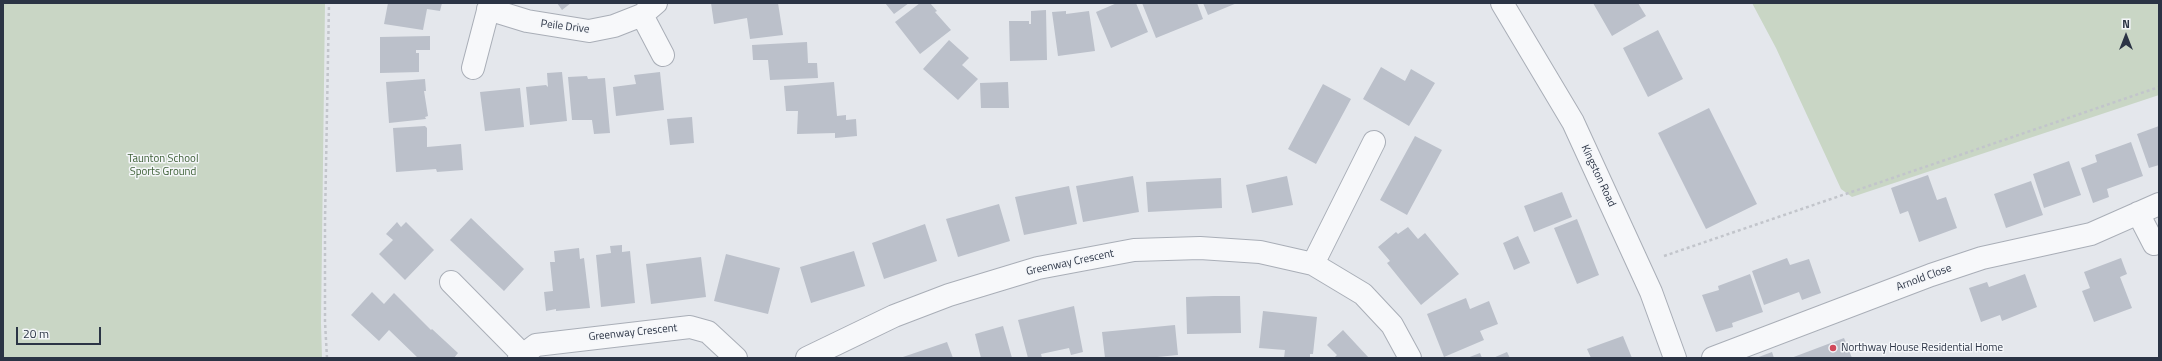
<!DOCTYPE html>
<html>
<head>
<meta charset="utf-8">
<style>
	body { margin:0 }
	#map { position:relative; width:2162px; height:361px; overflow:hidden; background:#e4e7ec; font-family:"Titillium Web",sans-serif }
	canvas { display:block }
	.frame { position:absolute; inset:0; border:4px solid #2b3445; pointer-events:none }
	.north { position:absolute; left:2106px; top:16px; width:40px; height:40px; -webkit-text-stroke:3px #f4f6f9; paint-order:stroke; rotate:0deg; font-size:11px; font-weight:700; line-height:16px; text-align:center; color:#2b3445 }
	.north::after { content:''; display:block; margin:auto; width:14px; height:18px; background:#2b3445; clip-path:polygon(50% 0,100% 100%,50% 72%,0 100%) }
	.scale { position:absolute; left:16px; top:327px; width:85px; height:18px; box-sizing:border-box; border:2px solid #2b3445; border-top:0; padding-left:5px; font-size:12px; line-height:14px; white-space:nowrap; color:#2b3445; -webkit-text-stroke:3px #f4f6f9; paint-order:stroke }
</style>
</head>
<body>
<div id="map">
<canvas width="2162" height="361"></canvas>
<div class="frame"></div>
<div class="north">N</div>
<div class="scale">20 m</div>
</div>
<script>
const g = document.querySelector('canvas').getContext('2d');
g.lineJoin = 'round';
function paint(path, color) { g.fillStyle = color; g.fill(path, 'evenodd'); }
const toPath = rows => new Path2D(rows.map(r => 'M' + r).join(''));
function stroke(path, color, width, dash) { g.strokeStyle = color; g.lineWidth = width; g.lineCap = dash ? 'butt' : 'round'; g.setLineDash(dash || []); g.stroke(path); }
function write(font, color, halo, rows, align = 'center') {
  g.font = font + ' "Titillium Web",sans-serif'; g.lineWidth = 3; g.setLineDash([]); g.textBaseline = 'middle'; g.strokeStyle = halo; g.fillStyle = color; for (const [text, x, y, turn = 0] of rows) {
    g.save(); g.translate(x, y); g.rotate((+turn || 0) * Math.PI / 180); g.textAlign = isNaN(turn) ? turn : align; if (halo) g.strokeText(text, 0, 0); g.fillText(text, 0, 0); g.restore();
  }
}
paint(toPath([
	[3,3,325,3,321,323,322,358,3,358],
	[1752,3,2159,3,2159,95,1852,197,1841,189,1776,48]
]), '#c9d6c5');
paint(toPath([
	[388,3,442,3,440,11,427,9,423,30,384,24],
	[557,3,571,3,562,10],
	[711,3,778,3,783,35,750,39,747,18,714,24],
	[885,3,909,3,894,14],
	[920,3,930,3,937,11,935,12,951,30,920,54,895,22],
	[1117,3,1136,3,1148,32,1111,48,1096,12],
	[1142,3,1197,3,1203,19,1156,38],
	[1203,3,1237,3,1208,15],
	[1593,3,1638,3,1646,16,1612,36],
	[1046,10,1047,60,1010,61,1009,21,1029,21,1029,24,1031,24,1031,11],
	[1066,11,1066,14,1089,11,1095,51,1058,56,1052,12],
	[1658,30,1683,79,1648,97,1623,48],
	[430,36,430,50,416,50,416,53,419,53,419,72,380,73,380,37],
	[949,40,969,58,962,65,978,79,958,100,923,69],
	[807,42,808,63,817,63,818,78,770,80,768,60,753,60,752,45],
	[1381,67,1405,81,1411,69,1435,83,1409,126,1363,99],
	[562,72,567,121,530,125,526,87,546,85,548,87,547,73],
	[660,72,664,110,616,116,613,87,636,84,634,75],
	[587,76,588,79,605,78,610,133,594,134,592,120,572,120,568,77],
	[425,79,426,91,424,91,428,116,425,117,426,119,389,123,386,82],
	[834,82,837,116,846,115,846,120,856,119,857,136,835,138,835,133,797,134,798,111,786,111,784,86],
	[1008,82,1009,108,981,108,980,83],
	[1323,84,1351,99,1316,164,1288,149],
	[520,88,524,127,485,131,480,92],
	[1709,108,1757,204,1706,229,1658,133],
	[692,117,694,143,670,145,667,119],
	[425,126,427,128,427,147,461,144,463,170,437,172,436,169,396,172,393,128],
	[2159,126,2159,165,2149,168,2137,134],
	[1415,136,1442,150,1407,215,1380,200],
	[2131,142,2143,176,2107,189,2109,197,2093,203,2081,168,2097,162,2095,155],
	[2069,161,2081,195,2044,208,2033,174],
	[1928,175,1937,200,1946,197,1957,228,1919,242,1908,211,1900,214,1891,188],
	[1133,176,1139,212,1083,222,1076,186],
	[1287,176,1293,205,1252,213,1246,185],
	[1221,178,1222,208,1148,212,1146,182],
	[2031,181,2043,215,2006,228,1994,194],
	[1069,186,1077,224,1024,235,1015,197],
	[1562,192,1572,217,1534,232,1524,206],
	[999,204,1010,241,958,257,946,219],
	[471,218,524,269,504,291,450,240],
	[1577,219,1599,275,1577,284,1554,228],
	[397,222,401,227,406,222,434,250,405,280,379,254,393,240,386,234],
	[925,224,937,261,884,279,872,243],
	[1408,227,1418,239,1425,233,1459,274,1421,305,1387,263,1390,261,1378,247,1396,232,1398,234],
	[1518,236,1530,263,1514,270,1503,243],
	[622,245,622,252,630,251,635,303,601,307,596,255,611,253,610,246],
	[579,248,580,259,584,258,590,308,556,311,556,309,546,311,544,292,553,291,550,262,555,262,554,251],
	[854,251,865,286,811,303,800,267],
	[726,254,780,268,768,314,714,301],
	[701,257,706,297,651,304,646,264],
	[1787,258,1790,265,1809,259,1821,293,1802,300,1799,292,1764,305,1752,271],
	[2121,258,2127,274,2120,277,2132,308,2094,322,2082,291,2090,288,2084,272],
	[1750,274,1763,312,1732,323,1733,327,1716,332,1702,295,1719,290,1718,286],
	[2025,274,2037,307,2002,321,2000,315,1981,322,1969,288,1987,282,1989,287],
	[372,292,384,304,394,293,431,330,432,329,458,353,454,358,418,358,389,330,379,341,351,315],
	[1214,296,1240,296,1241,333,1187,334,1186,297],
	[1466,298,1470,309,1489,301,1498,324,1480,331,1484,340,1444,357,1427,314],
	[1074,306,1083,352,1071,355,1069,348,1041,354,1042,358,1028,358,1018,320],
	[1263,311,1317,317,1313,354,1310,354,1310,358,1284,358,1285,350,1259,348],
	[1175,325,1178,355,1147,358,1105,358,1102,332],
	[1003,326,1012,358,981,358,975,334],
	[1343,330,1369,358,1334,358,1337,355,1327,345],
	[1623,336,1632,358,1591,358,1587,349],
	[1844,338,1852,358,1791,358],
	[947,342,953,358,900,358],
	[1507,352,1510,358,1493,358],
	[1772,352,1774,358,1756,358],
	[1480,353,1482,358,1467,358]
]), '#bbc0ca');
const minor = toPath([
	[1502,3,1573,122,1651,292,1675,358],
	[488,9,527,21,589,31,614,26,642,15,656,3],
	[642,15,663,55],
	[473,68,490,3],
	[2138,213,2154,244],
	[1313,264,1363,294,1392,325,1410,358],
	[451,282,522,354],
	[519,358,536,345,690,327,708,332,736,358],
	[807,358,894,316,949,295,1038,268,1134,250,1200,248,1260,252,1313,264,1374,142],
	[1713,358,1931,275,1982,258,2091,234,2159,204]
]);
stroke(minor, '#a9aeb7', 24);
stroke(toPath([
	[1664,256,2159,87],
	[327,358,325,322,325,221,329,3]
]), '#c2c5cb', 2.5, [3, 3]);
stroke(minor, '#f7f8fa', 22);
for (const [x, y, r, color] of [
	[1833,348,4,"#d1495b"]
]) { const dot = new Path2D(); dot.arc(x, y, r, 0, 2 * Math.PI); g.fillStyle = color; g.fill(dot); stroke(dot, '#f4f6f9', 1.5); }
write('11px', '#2b3445', '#f4f6f9', [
	["Peile Drive",565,27,7],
	["Kingston Road",1598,176,65],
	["Greenway Crescent",1070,263,-12],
	["Arnold Close",1924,278,-20],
	["Greenway Crescent",633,333,-6]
]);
write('11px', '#3f6138', '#f4f6f9', [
	["Taunton School",163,159],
	["Sports Ground",163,172]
]);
write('11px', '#2b3445', '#f4f6f9', [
	["Northway House Residential Home",1841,348]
], 'left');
</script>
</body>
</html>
